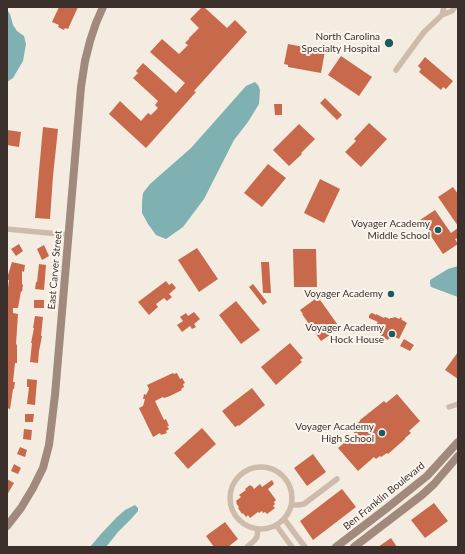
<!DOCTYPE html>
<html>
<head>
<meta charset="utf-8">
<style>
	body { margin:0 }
	#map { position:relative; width:465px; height:554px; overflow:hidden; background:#f4ebe1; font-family:Lato,sans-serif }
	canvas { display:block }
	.frame { position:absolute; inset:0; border:8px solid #3b302b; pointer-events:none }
</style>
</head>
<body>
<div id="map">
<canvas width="465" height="554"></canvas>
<div class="frame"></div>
</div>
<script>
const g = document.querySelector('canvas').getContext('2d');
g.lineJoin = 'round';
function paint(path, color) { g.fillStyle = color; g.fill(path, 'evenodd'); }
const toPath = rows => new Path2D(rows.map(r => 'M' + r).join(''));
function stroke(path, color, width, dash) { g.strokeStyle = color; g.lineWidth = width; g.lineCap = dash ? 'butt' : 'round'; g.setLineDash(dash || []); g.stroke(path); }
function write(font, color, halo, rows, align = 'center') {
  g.font = font + ' Lato,sans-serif'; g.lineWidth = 4; g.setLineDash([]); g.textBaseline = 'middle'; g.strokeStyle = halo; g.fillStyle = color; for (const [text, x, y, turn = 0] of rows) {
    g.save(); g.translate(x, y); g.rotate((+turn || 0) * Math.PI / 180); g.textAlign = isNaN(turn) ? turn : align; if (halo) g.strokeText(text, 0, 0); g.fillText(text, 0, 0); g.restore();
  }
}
paint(toPath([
	[7,10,10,14,13,25,17,31,24,36,26,44,23,61,13,78,7,82],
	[255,82,258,85,260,90,259,104,248,122,234,140,204,199,183,227,166,239,156,235,148,224,142,213,142,202,143,193,150,184,191,148,246,86],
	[458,266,458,297,431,287,430,284,430,280,448,269],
	[135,505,138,508,138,511,132,518,118,532,106,547,90,547,100,535,117,517,125,510]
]), '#7fb0b2');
paint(toPath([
	[59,7,78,7,68,29,65,28,64,30,58,27,59,25,52,22],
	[202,7,204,7,227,28,235,20,247,32,194,91,196,92,146,148,109,114,120,101,141,121,148,113,151,115,158,108,155,105,158,101,133,78,138,73,136,71,143,63,176,93,185,83,150,52,162,39,179,54,188,45,185,43,189,39,189,38,199,28,190,19],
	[288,44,325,51,321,73,288,67,288,65,284,64],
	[341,56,372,77,359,96,328,75],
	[425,57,453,81,446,89,443,87,441,90,419,72,421,69,418,66],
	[325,98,342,115,337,120,320,103],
	[274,104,282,104,282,115,275,115],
	[369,123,387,139,361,167,345,152,356,141,354,139],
	[299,124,315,139,301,153,302,154,289,166,273,150],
	[43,127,58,129,53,176,50,219,35,218,39,171],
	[7,130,21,132,19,147,7,145],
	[268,164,286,178,262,207,244,193],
	[320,179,340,189,324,223,304,213],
	[453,187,458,194,458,226,438,197],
	[435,210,451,233,458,228,458,238,455,239,458,244,443,254,420,220],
	[19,244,23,251,16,256,11,249],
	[44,245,49,256,42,260,37,249],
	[197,248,218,279,199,292,178,260],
	[293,249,316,249,317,287,294,287],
	[12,262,25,265,24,272,22,271,22,284,23,285,22,292,21,291,18,308,13,308,13,313,18,314,16,344,17,345,17,363,15,363,13,382,15,382,14,389,13,389,10,409,7,408,7,296,9,280,8,280,8,275],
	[261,262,269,262,271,293,263,293],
	[39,264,46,265,44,290,35,289,36,282,37,282],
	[166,281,169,285,172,283,176,288,169,294,172,297,167,301,164,298,156,304,158,307,149,315,138,302],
	[253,284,267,302,263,305,249,287],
	[318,297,340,328,321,341,302,314,303,314,300,310],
	[34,300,44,300,44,308,34,308],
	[236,301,260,330,241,344,219,315],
	[194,312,200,319,194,324,196,327,192,329,190,326,182,332,177,325,183,321,180,317,186,313,188,316],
	[372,313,376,315,376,314,384,318,385,317,390,319,390,318,392,318,395,317,399,319,401,317,402,320,404,321,407,323,399,339,392,335,390,339,389,338,388,340,381,336,385,328,377,324,378,322,369,318,369,316,370,314],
	[35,316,43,317,41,336,42,336,39,351,38,363,30,362,32,343,31,343,34,328,33,328],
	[404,339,414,345,410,351,400,346],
	[290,343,303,358,300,360,302,362,276,385,261,367],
	[458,352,458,379,445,370],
	[173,373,174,374,177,373,180,379,182,378,185,383,183,384,184,387,181,389,182,390,170,396,164,398,163,397,155,401,164,420,166,419,169,426,167,426,169,429,166,431,167,433,161,435,160,433,153,437,139,408,143,406,145,399,143,399,144,394,146,395,149,389,147,385],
	[27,379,37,380,35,405,27,404,29,387,27,387],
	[252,388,265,405,239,426,239,425,235,427,222,411],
	[397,394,420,421,409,431,411,433,405,438,405,439,388,454,387,453,381,457,380,456,376,459,374,457,358,471,338,448,355,434,353,431,356,428,354,426,360,421,360,420,384,401,386,403],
	[25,414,34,414,33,422,25,422],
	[202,428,216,444,188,469,174,453],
	[24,429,32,430,31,440,23,439],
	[20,447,27,450,25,457,17,454],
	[313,454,326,472,307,486,294,468],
	[14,464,21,468,18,474,11,471],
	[7,479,14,483,7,495],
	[272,480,274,484,268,489,276,500,274,502,275,504,273,506,275,508,267,514,265,512,263,513,262,511,259,513,258,512,250,518,248,515,246,517,243,513,242,514,238,508,239,507,236,503,237,503,236,501,241,497,239,495,246,490,245,489,250,485,251,486,252,486,254,489,260,484,262,487],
	[342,489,356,507,313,540,300,521],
	[434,503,448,521,425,538,411,520],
	[225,522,238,539,228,547,214,547,206,536],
	[391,538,397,547,378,547]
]), '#c8694b');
stroke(toPath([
	[442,15,444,7],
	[396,70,424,32,442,15,452,11,455,7],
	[7,229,69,235],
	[449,407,458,404],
	'230 498a31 31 0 1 1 62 0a31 31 0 1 1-62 0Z',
	[292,505,298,505,304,504,337,479],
	[284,519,305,547],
	[276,525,292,547],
	[247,547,254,541,257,537,258,529]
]), '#cdbbac', 5.5);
stroke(toPath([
	[7,526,21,508,33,488,43,468,49,445,55,395,81,87,85,61,90,41,96,23,103,7],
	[336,547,387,508,427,476,438,464,458,442],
	[354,547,422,495,434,484,458,456]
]), '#a18a7d', 8);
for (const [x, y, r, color] of [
	[389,43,5,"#1f5a5e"],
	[438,230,4,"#1f5a5e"],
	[391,294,4,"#1f5a5e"],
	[392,334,4,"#1f5a5e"],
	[382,433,4,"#1f5a5e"]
]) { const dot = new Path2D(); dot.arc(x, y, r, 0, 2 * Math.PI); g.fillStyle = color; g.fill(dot); stroke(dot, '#fbf5ee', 1.5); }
write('10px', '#3b302b', '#fbf5ee', [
	["North Carolina",380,37],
	["Specialty Hospital",380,49],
	["Voyager Academy",430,224],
	["Middle School",430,236],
	["Voyager Academy",383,294],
	["Voyager Academy",384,328],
	["Hock House",384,340],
	["Voyager Academy",374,427],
	["High School",374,439]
], 'right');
write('10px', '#3b302b', '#fbf5ee', [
	["East Carver Street",55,270,-85],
	["Ben Franklin Boulevard",384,496,-39]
]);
</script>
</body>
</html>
